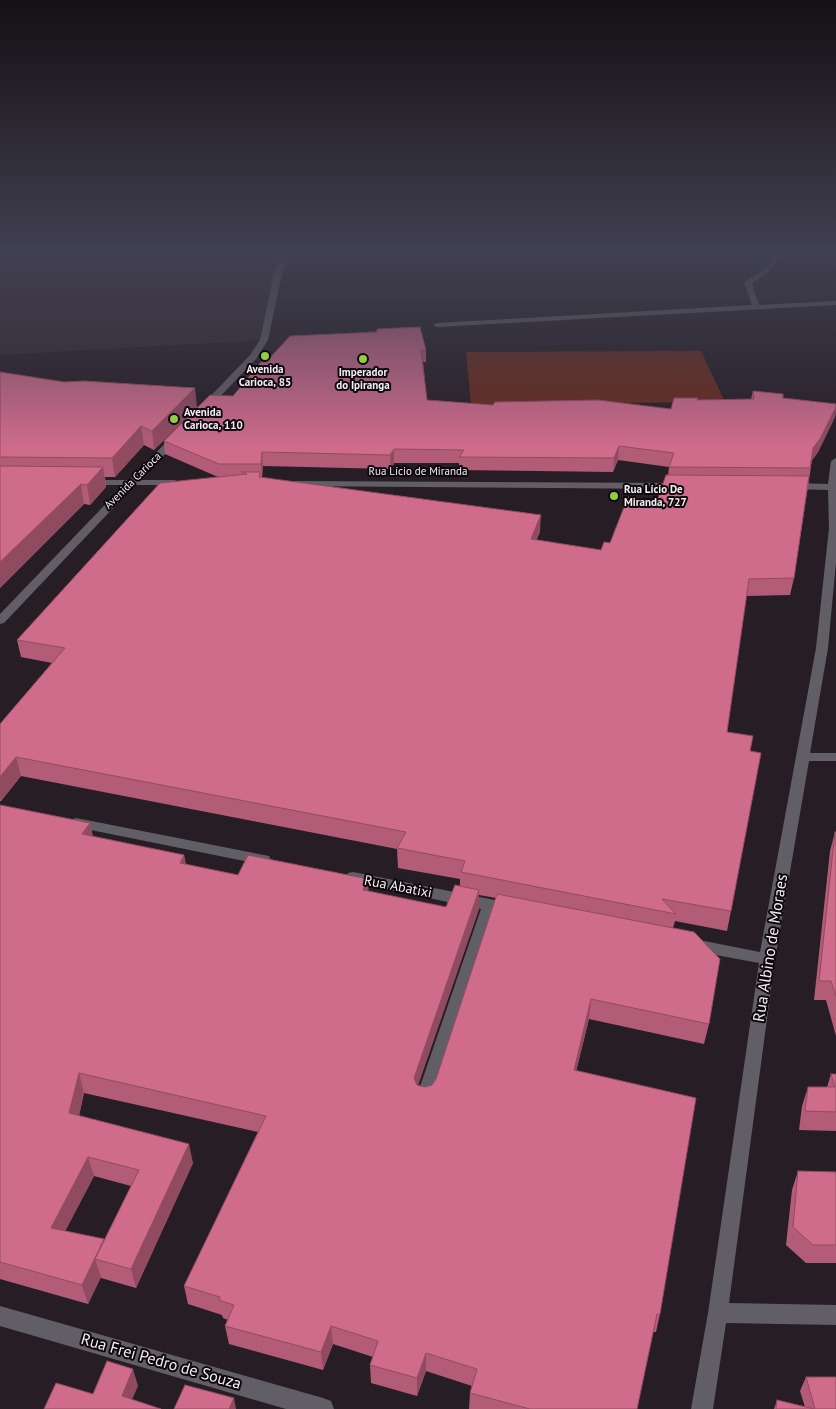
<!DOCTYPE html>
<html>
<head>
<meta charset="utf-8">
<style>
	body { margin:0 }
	canvas { display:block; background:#261d25 }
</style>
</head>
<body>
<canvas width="836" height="1409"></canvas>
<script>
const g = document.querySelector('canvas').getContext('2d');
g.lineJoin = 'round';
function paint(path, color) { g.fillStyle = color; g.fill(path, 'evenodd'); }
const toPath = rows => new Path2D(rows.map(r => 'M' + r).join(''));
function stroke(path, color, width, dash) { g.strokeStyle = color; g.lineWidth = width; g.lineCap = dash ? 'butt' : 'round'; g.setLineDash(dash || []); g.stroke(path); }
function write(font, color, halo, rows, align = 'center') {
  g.font = font + ' "PT Sans",sans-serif'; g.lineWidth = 4; g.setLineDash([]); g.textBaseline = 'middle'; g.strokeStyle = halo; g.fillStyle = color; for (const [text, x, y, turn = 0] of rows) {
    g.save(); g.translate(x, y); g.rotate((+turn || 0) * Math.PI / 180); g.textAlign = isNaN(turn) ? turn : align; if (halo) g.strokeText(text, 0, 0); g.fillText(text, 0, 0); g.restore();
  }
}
paint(toPath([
	[0,251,304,251,277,281,264,340,0,355]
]), '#342632');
paint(toPath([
	[701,351,725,402,471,404,466,352]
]), '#6a2b1d');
stroke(toPath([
	[699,251,704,251],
	[371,336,370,332,379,331]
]), '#7b737a', 2, [1, 2.5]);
paint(toPath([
	[286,251,292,251,283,268,268,340,256,359,209,408,203,408,203,404,250,355,260,340,275,268,286,251],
	[779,251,785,251,768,272,752,283,759,305,836,301,836,305,437,327,433,325,437,323,752,305,744,282,764,270,779,251],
	[176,434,179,435,179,439,141,480,175,480,180,483,178,485,135,485,4,623,0,624,0,614,124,485,90,485,85,482,87,480,130,480,173,435,176,434],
	[836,458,836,562,828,648,810,753,836,753,836,761,809,761,775,959,729,1303,836,1305,836,1325,726,1323,713,1409,691,1409,708,1313,759,963,694,951,689,949,686,945,689,941,694,939,760,952,816,648,829,528,828,490,792,489,787,486,792,483,828,484,831,461,836,458],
	[295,481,677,483,682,486,677,489,292,486,290,484,295,481],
	[76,818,264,855,269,856,271,860,269,864,264,865,71,826,69,823,71,820,76,818],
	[353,872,510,903,515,905,518,909,515,913,510,915,495,912,434,1098,431,1103,425,1105,419,1103,416,1098,481,909,348,881,346,877,348,873,353,872],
	[0,1306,323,1398,331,1401,334,1409,286,1409,0,1326,0,1306]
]), '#615f65');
paint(toPath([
	[377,329,426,350,426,362,423,362,427,400,493,405,671,409,697,400,751,399,753,391,783,398,836,404,836,410,835,417,818,452,812,460,794,578,790,595,746,596,727,732,750,751,731,911,727,931,675,921,673,928,709,1024,704,1044,589,1019,576,1071,660,1314,656,1332,653,1332,637,1409,469,1409,470,1393,472,1386,426,1371,417,1396,371,1383,370,1365,373,1357,333,1344,323,1370,229,1344,225,1326,228,1320,223,1318,222,1315,188,1304,184,1286,258,1132,84,1093,79,1116,193,1163,136,1288,101,1278,101,1277,88,1304,0,1279,0,805,90,823,93,837,184,855,186,865,238,875,369,891,446,907,460,886,460,879,398,868,397,849,21,776,1,801,0,801,0,724,52,663,21,657,17,640,218,477,165,454,164,441,233,396,266,362,377,332],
	[618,460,669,467,668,475,657,501,601,550,536,540,540,532,262,477,263,466,391,469,394,463,459,463,459,470,613,472],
	[479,895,496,898,436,1079,432,1085,425,1087,418,1085,479,909],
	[94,1176,131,1186,104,1241,104,1239,65,1231],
	[0,372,197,407,154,450,144,445,115,477,105,477,106,487,90,505,84,504,0,588],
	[835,832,836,832,836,1036,826,1000,814,1000,830,851],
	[831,1074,836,1074,836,1131,799,1130,802,1106,808,1087,827,1087],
	[798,1171,836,1172,836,1263,806,1263,786,1245,792,1190],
	[806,1377,836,1409,774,1409,777,1400,805,1407,800,1391]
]), '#b25c78');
paint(toPath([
	[195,388,197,407,154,450,152,431],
	[836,407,835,417,818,452,811,462,813,448],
	[141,426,144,445,115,477,112,458],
	[619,446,618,460,613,472,614,458],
	[394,449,394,463,391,469,390,455],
	[262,452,263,466,262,478,261,464],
	[103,467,106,487,90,505,87,485],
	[81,484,84,504,0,588,0,562],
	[541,515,540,532,530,556,531,539],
	[16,757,21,776,1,801,0,797,0,777],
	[90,823,94,842,82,834],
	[184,855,187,875,180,863],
	[368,879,369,898,363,890],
	[479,890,479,909,414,1097,414,1078],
	[591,999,589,1019,572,1089,574,1070],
	[79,1073,84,1093,75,1133,69,1113],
	[189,1144,193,1163,136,1288,131,1269],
	[88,1157,94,1176,57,1247,51,1228],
	[104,1239,109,1258,95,1259,101,1277,88,1304,82,1285],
	[331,1326,333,1344,323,1370,321,1352],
	[426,1353,426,1371,417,1396,417,1378],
	[133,1369,138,1386,128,1409,122,1396],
	[234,1398,236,1409,229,1409]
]), '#914b61');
const building = toPath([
	[420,327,426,350,421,350,427,400,493,405,495,402,598,400,671,409,674,398,698,398,697,400,754,399,753,391,783,394,783,398,836,404,836,407,820,439,813,448,810,468,669,467,674,453,619,446,614,458,459,457,464,450,394,449,390,455,262,452,261,464,219,464,164,441,210,395,233,396,261,362,266,362,290,336,377,332,377,329,420,327],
	[0,372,64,382,84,381,195,388,152,431,141,426,112,458,0,457,0,372],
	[0,466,103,467,87,485,81,484,0,562,0,466],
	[242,472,260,472,259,477,541,515,531,539,601,550,604,542,610,543,628,497,657,501,666,475,809,476,794,578,749,579,727,732,753,736,750,751,761,753,731,911,662,899,676,914,461,872,465,861,397,848,406,832,16,757,0,777,0,724,65,648,17,640,160,483,247,474,242,472],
	[0,805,90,823,82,834,184,855,180,863,238,875,248,855,368,879,363,890,446,907,455,885,479,890,414,1078,417,1085,425,1087,432,1085,436,1079,497,894,694,932,720,959,709,1024,591,999,574,1070,696,1098,660,1314,657,1314,637,1409,530,1409,470,1393,477,1369,426,1353,417,1378,370,1365,378,1341,331,1326,321,1352,225,1326,234,1305,219,1300,220,1297,184,1286,266,1116,79,1073,69,1113,189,1144,131,1269,95,1259,139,1170,88,1157,51,1228,104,1239,82,1285,0,1262,0,805],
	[835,832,836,832,836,997,831,981,819,981,835,832],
	[831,1074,836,1074,836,1112,805,1111,808,1087,835,1087,831,1074],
	[798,1171,836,1172,836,1245,813,1245,793,1227,798,1171],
	[107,1361,133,1369,122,1396,161,1409,44,1409,56,1383,93,1394,107,1361],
	[806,1377,836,1377,836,1409,815,1409,806,1377],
	[185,1385,234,1398,229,1409,174,1409,185,1385],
	[777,1400,814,1409,776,1409,777,1400]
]);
paint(building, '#cf6b8b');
stroke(building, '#914b61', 1);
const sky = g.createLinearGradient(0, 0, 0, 448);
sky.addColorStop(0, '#151014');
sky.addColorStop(0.56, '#414051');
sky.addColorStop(1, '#41405100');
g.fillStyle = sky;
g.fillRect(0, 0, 836, 448);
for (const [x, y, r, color] of [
	[265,356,5,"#92cd3e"],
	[363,359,5,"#92cd3e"],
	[174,419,5,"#92cd3e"],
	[614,496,5,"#92cd3e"]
]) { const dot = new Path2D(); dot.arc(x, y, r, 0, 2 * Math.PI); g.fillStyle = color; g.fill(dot); stroke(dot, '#0c080c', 2); }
write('bold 11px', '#f5eef4', '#0c080c', [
	["Avenida",265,370],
	["Carioca, 85",265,383],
	["Imperador",363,373],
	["do Ipiranga",363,386],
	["Avenida",184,413,"left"],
	["Carioca, 110",184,426,"left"],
	["Rua Lício De",624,490,"left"],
	["Miranda, 727",624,503,"left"]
]);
write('11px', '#f5eef4', '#0c080c', [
	["Rua Lício de Miranda",418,472],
	["Avenida Carioca",133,481,-45]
]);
write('14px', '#f5eef4', '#0c080c', [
	["Rua Abatixi",398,887,11]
]);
write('16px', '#f5eef4', '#0c080c', [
	["Rua Albino de Moraes",771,948,-81],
	["Rua Frei Pedro de Souza",161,1362,16]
]);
</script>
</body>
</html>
